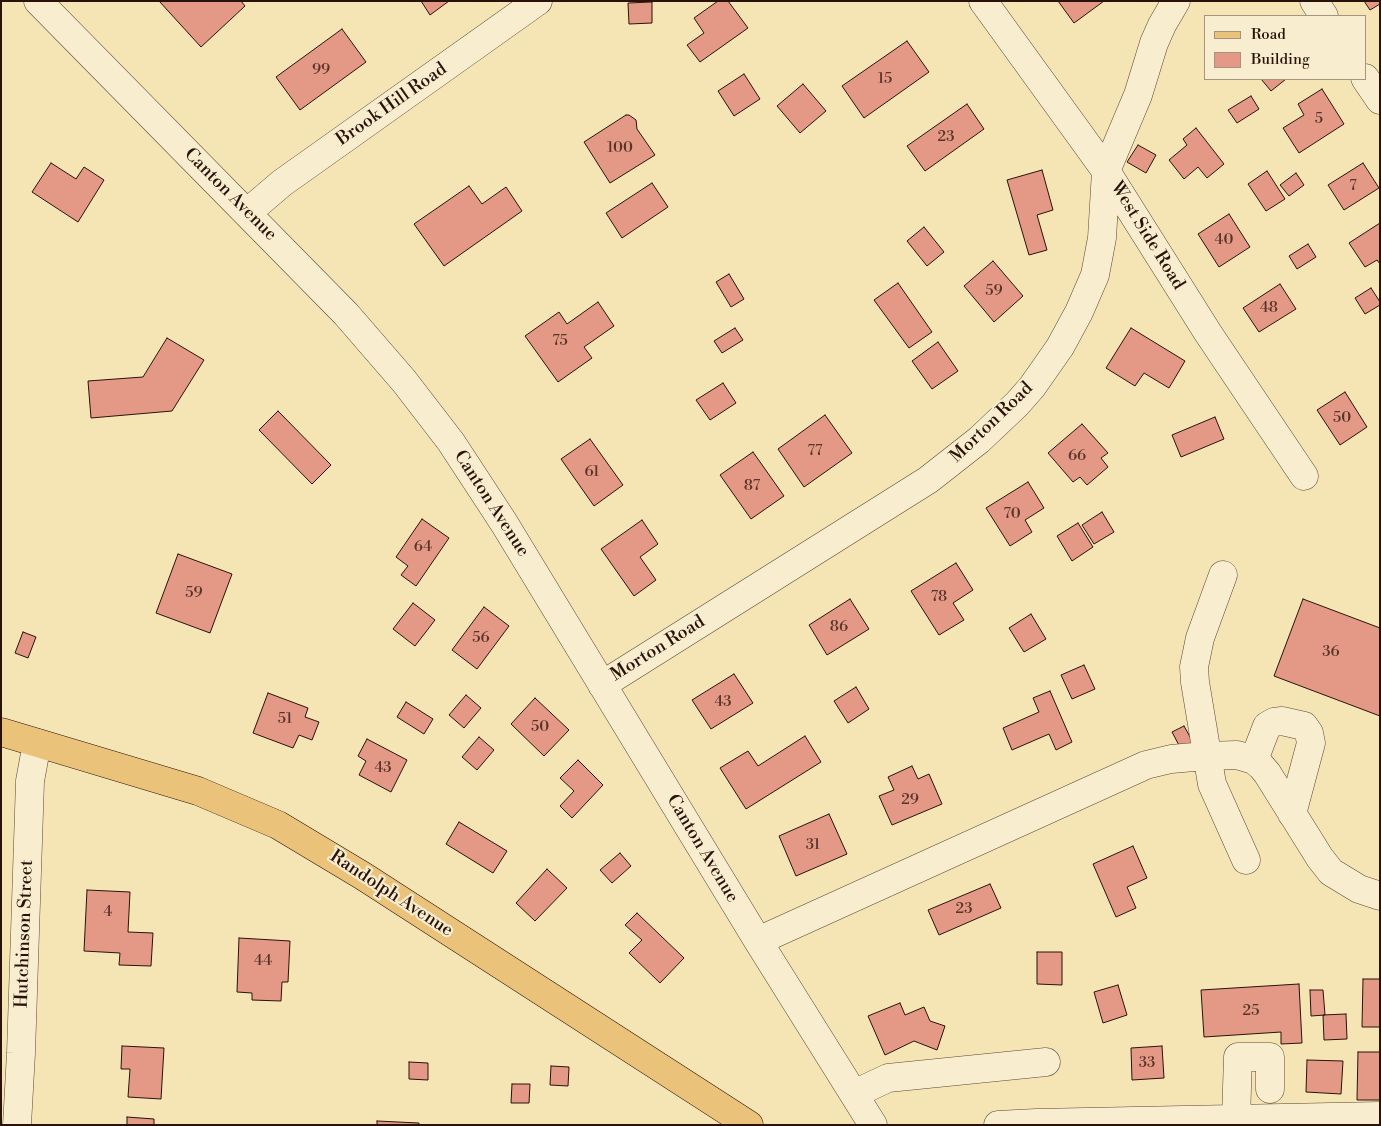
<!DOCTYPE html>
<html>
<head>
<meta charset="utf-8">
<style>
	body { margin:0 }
	#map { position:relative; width:1381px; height:1126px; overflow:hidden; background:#f5e4b4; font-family:"Libre Bodoni",serif }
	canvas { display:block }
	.frame { position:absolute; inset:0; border:2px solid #29120a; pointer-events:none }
	.legend { position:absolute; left:1204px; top:15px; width:162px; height:65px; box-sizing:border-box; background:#f8edce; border:1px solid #a59580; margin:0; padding:6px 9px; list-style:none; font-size:15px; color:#29120a }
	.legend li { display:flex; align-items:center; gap:10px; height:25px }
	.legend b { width:25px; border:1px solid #a59580 }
</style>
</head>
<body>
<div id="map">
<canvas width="1381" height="1126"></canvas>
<div class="frame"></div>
<ul class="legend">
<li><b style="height:6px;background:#eac27a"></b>Road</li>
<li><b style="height:14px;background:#e49986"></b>Building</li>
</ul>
</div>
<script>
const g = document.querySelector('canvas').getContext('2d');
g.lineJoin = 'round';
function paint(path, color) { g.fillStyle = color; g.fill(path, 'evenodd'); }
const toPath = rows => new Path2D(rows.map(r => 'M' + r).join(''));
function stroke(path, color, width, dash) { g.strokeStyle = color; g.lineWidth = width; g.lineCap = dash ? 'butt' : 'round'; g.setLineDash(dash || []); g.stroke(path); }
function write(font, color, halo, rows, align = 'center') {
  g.font = font + ' "Libre Bodoni",serif'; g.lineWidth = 4.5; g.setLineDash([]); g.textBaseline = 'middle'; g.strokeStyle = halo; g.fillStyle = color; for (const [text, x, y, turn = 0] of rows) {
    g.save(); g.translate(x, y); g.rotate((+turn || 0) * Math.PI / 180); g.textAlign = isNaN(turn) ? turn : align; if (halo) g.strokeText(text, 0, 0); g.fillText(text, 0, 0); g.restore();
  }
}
const building = toPath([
	[159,1,241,1,245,6,201,47,159,1],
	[421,1,449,1,430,15,421,1],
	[718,1,728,1,748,28,700,62,687,45,704,33,694,18,718,1],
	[1058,1,1104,1,1074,23,1058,1],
	[1364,1,1380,1,1380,4,1370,10,1364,1],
	[652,2,652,23,629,24,628,3,652,2],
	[342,29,366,62,300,110,276,77,342,29],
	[907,41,929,72,864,118,842,86,907,41],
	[744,74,760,99,734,116,718,91,744,74],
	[1261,79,1286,79,1271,91,1261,79],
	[803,84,826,111,800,133,777,106,803,84],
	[1322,89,1344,124,1299,153,1283,128,1304,115,1298,104,1322,89],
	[1251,96,1259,109,1237,123,1228,110,1251,96],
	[967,104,984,129,925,171,907,146,967,104],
	[626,115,629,115,636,120,637,129,655,155,610,183,584,142,626,115],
	[1196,128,1224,164,1207,178,1198,167,1184,179,1169,160,1187,145,1183,139,1196,128],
	[1138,145,1156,155,1146,173,1127,162,1138,145],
	[51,163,76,179,84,167,104,180,78,222,32,192,51,163],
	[1363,163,1379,188,1344,210,1328,185,1363,163],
	[1042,170,1053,210,1037,215,1047,250,1029,255,1007,180,1042,170],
	[1267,171,1285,199,1266,211,1248,184,1267,171],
	[1296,173,1304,185,1289,196,1280,185,1296,173],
	[652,183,668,207,622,238,606,213,652,183],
	[469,186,482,204,506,187,522,211,444,266,414,224,469,186],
	[1229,214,1250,247,1219,267,1198,234,1229,214],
	[1380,223,1380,264,1377,260,1365,267,1349,243,1380,223],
	[924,227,944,252,927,266,907,241,924,227],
	[1308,244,1316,257,1297,269,1289,256,1308,244],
	[993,261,1023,296,994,322,964,286,993,261],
	[729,274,744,299,731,307,716,282,729,274],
	[898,283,932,332,909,348,874,300,898,283],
	[1280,284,1296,309,1259,332,1243,308,1280,284],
	[1371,288,1380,302,1380,305,1365,314,1355,298,1371,288],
	[598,302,614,326,584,347,592,358,558,382,525,336,559,312,567,324,598,302],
	[735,328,743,340,722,353,714,341,735,328],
	[1131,328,1185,361,1169,388,1144,373,1135,386,1106,368,1131,328],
	[167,338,204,360,172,411,91,418,88,381,143,377,167,338],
	[938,342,958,371,932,389,912,361,938,342],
	[723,383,736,403,710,420,696,400,723,383],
	[1345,392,1367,427,1340,445,1317,410,1345,392],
	[278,411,331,465,312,484,259,430,278,411],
	[825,415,852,453,804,487,778,449,825,415],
	[1215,417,1224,439,1181,457,1172,435,1215,417],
	[1082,424,1108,453,1101,458,1108,467,1087,485,1080,477,1073,482,1048,453,1082,424],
	[590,439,623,485,594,506,561,459,590,439],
	[753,452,784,496,751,519,720,475,753,452],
	[1028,482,1044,508,1025,520,1032,532,1010,546,986,508,1028,482],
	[1102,512,1114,532,1094,544,1082,525,1102,512],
	[422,519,449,538,416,586,401,575,408,566,396,557,422,519],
	[642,520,658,544,640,557,656,580,634,596,601,549,642,520],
	[1078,523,1093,547,1072,561,1057,536,1078,523],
	[178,554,232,574,210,633,156,613,178,554],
	[956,563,973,590,953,603,964,620,939,635,911,591,956,563],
	[850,599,869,629,827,655,809,625,850,599],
	[1303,599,1380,628,1380,716,1274,676,1303,599],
	[413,603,435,620,415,646,393,629,413,603],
	[484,607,509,626,477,669,452,650,484,607],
	[1031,614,1046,639,1024,652,1009,628,1031,614],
	[23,632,36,637,28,658,15,653,23,632],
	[1084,665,1095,689,1072,699,1061,675,1084,665],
	[734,674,753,703,711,729,692,700,734,674],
	[856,687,869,709,848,723,834,701,856,687],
	[1050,691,1072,742,1056,750,1049,734,1012,750,1003,728,1039,712,1033,698,1050,691],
	[268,693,308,708,305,717,319,722,312,740,299,735,293,748,253,733,268,693],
	[466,695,481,708,464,728,449,715,466,695],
	[535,698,569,730,544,756,511,724,535,698],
	[406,702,433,719,424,734,397,717,406,702],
	[1184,726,1194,744,1182,751,1172,732,1184,726],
	[805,736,821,762,746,809,720,768,748,751,758,766,805,736],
	[479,737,494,750,477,770,462,757,479,737],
	[367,739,407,760,391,792,359,775,366,761,358,756,367,739],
	[578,760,603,785,572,818,560,806,574,791,560,778,578,760],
	[912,766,918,779,929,774,942,804,892,825,879,796,894,790,888,777,912,766],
	[829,814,847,854,796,876,779,836,829,814],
	[459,822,507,851,493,873,446,844,459,822],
	[1133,846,1147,878,1127,887,1136,908,1116,917,1093,864,1133,846],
	[620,853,631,866,612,883,600,870,620,853],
	[547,869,567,888,535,921,516,903,547,869],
	[990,884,1001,908,939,935,928,910,990,884],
	[87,890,130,892,128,932,153,933,151,966,119,965,120,953,84,951,87,890],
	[637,913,684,958,660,983,629,953,642,940,625,925,637,913],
	[239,938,290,941,288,982,282,982,281,1001,252,1000,252,993,237,992,239,938],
	[1037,952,1062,952,1062,985,1037,984,1037,952],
	[1363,979,1380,979,1380,1027,1362,1027,1363,979],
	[1299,984,1302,1043,1281,1044,1281,1032,1204,1037,1201,990,1299,984],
	[1118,985,1127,1015,1103,1023,1094,992,1118,985],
	[1310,990,1323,990,1325,1015,1311,1016,1310,990],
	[900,1003,905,1015,924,1007,930,1021,945,1026,937,1050,914,1041,885,1055,868,1016,900,1003],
	[1346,1014,1347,1039,1324,1040,1323,1015,1346,1014],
	[122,1046,164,1048,161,1099,128,1097,130,1069,121,1069,122,1046],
	[1162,1046,1164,1078,1132,1080,1131,1048,1162,1046],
	[1358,1052,1380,1052,1380,1100,1357,1100,1358,1052],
	[1307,1060,1343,1061,1341,1094,1306,1092,1307,1060],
	[409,1062,428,1063,428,1080,409,1079,409,1062],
	[551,1066,569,1067,568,1086,550,1085,551,1066],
	[512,1084,530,1084,529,1103,511,1103,512,1084],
	[127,1117,154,1119,154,1125,127,1125,127,1117],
	[377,1121,419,1123,419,1125,377,1125,377,1121]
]);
paint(building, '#e49986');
stroke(building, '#29120a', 1);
const minor = toPath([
	[38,1,346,314,404,381,451,442,504,523,758,941,873,1125],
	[983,1,1106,171,1208,333,1304,476],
	[1314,1,1324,16],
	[1365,78,1380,100],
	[248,212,282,183,538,1],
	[1223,575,1200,638,1194,667,1195,682,1212,784,1246,860],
	[602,685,928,480,979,440,1017,404,1032,387,1060,347,1079,312,1095,275,1102,238,1106,171,1138,95,1154,43,1162,25,1176,1],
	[1254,760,1267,726,1274,722,1282,721,1304,726,1309,733,1311,743,1292,814],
	[758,941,1146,765,1171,759,1206,756,1237,755,1254,760,1261,766,1267,773,1320,858,1331,872,1359,889,1380,896],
	[854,1094,888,1078,1046,1062],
	[1236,1119,1238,1057,1270,1057,1270,1089],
	[17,1125,21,1053,30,781,37,743],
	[998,1125,1036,1123,1380,1116]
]);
const major = toPath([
	[1,732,198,791,278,825,363,876,749,1125]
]);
stroke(minor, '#5c4634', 29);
stroke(major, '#29120a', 29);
stroke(minor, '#f8edce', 28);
stroke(major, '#eac27a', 28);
write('15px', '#583429', null, [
	["99",321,70],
	["15",885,79],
	["5",1319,119],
	["23",946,137],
	["100",620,148],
	["7",1353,186],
	["40",1224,240],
	["59",994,291],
	["48",1269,308],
	["75",560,341],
	["50",1342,418],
	["77",815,451],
	["66",1077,456],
	["61",592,472],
	["87",752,486],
	["70",1012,514],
	["64",423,547],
	["59",194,593],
	["78",939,597],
	["86",839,627],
	["56",481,638],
	["36",1331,652],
	["43",723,702],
	["51",285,719],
	["50",540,727],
	["43",383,768],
	["29",910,800],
	["31",813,845],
	["23",964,909],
	["4",108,912],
	["44",263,961],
	["25",1251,1011],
	["33",1147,1063]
]);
write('18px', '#29120a', '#f8edce', [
	["Brook Hill Road",392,105,-35],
	["Canton Avenue",230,195,45],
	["West Side Road",1147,236,58],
	["Morton Road",992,423,-44],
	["Canton Avenue",491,504,57],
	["Morton Road",658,649,-32],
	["Canton Avenue",702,849,59],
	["Randolph Avenue",391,894,33],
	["Hutchinson Street",25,934,-88]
]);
</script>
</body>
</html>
